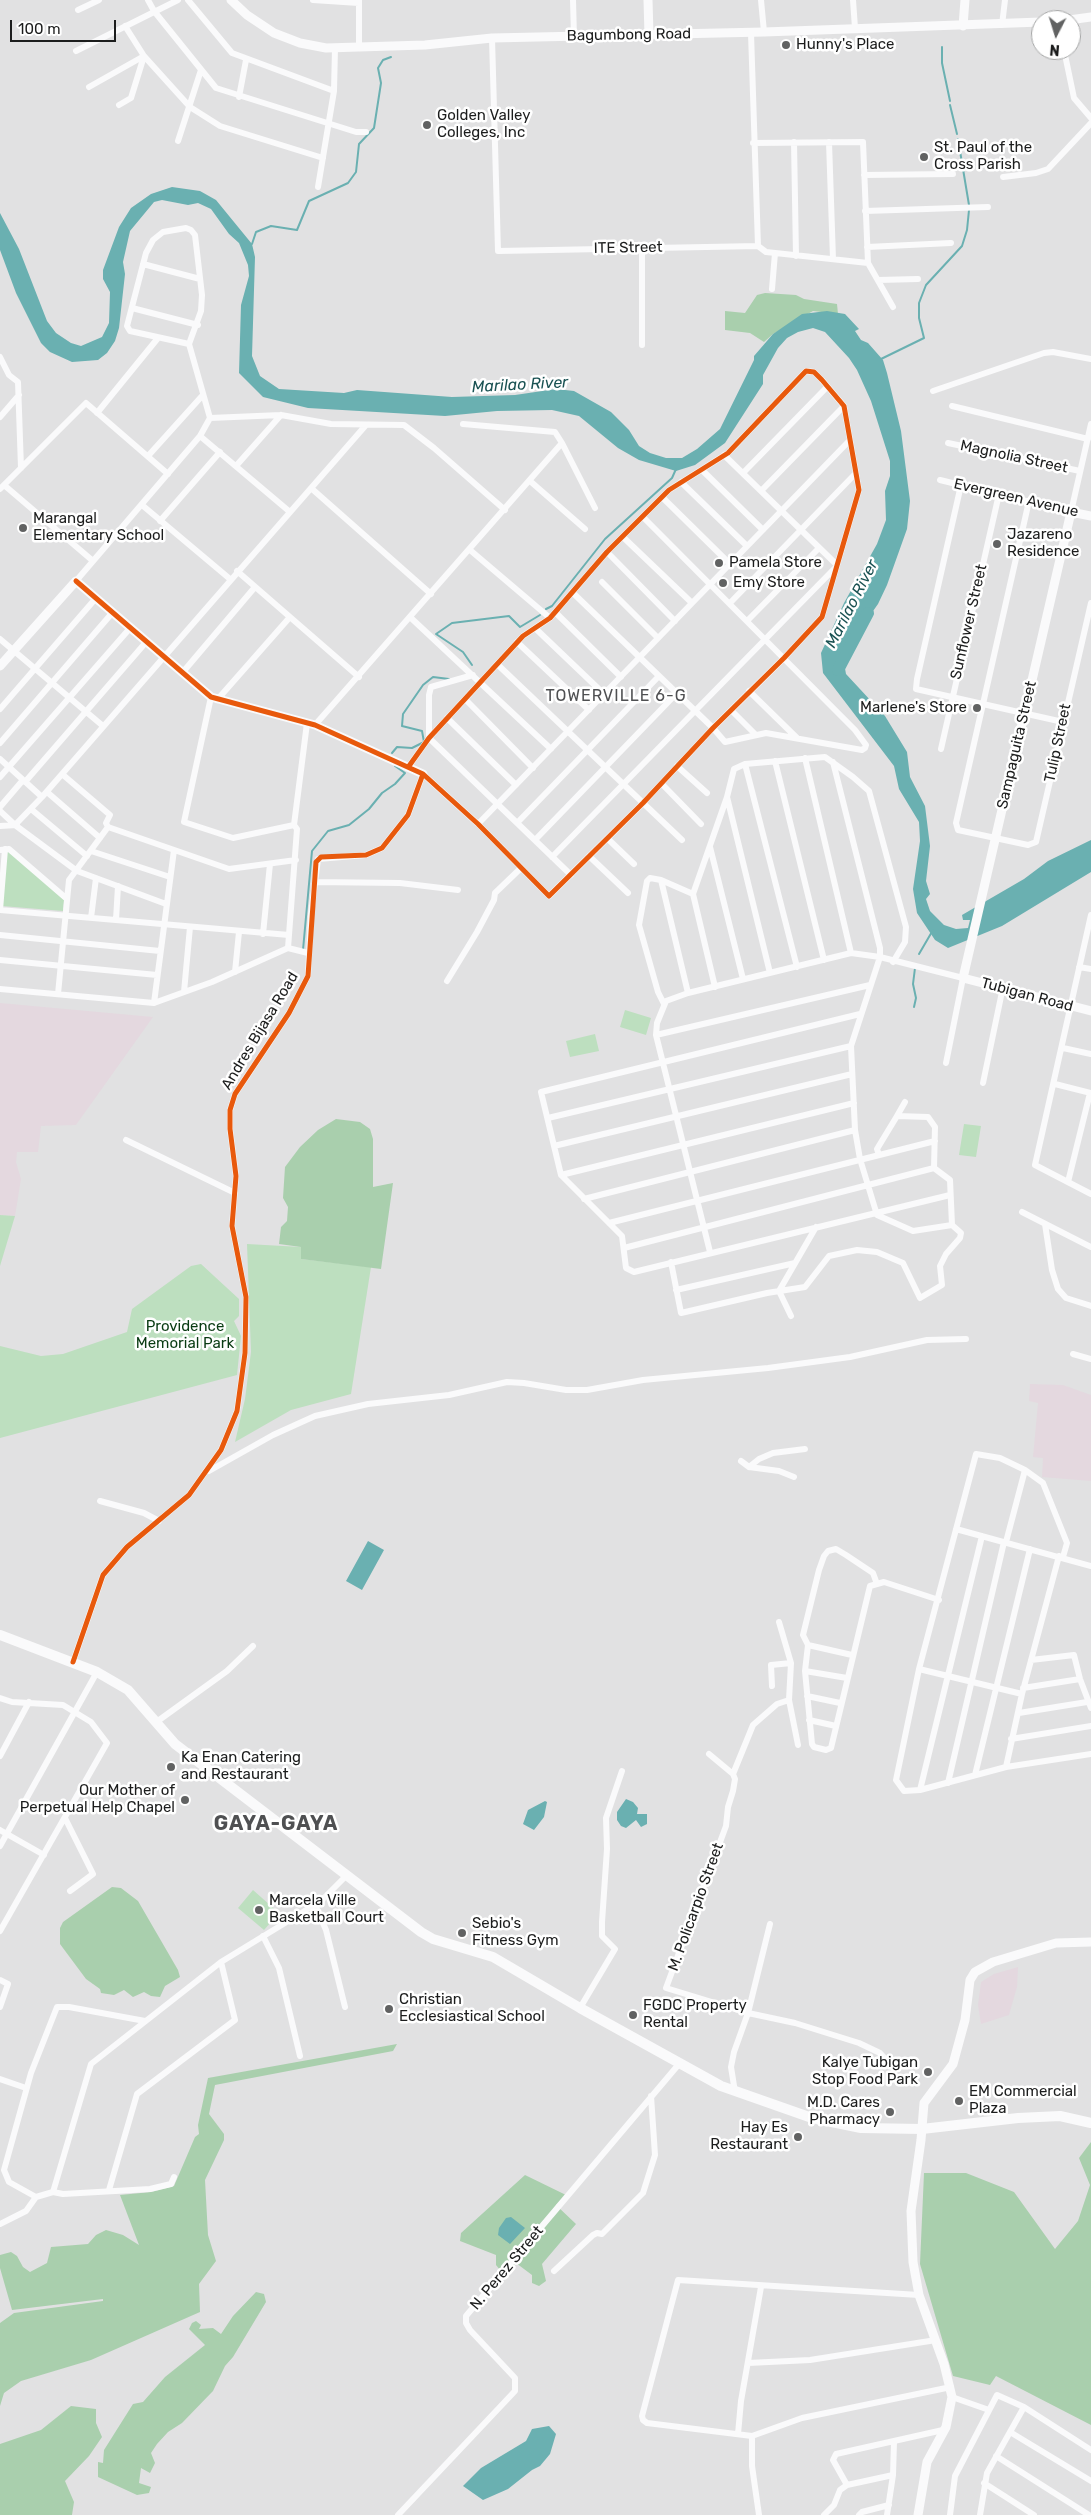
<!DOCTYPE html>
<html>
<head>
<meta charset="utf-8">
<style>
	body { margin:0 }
	#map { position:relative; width:1091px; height:2515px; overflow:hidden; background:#e1e1e2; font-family:Rubik,sans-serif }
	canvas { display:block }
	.north { position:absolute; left:1031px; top:10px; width:50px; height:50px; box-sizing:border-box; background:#fff; border:1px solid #a4a5a5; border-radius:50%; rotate:185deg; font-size:14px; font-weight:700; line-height:20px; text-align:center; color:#1c1d1d }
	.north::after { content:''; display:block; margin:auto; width:18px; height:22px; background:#616262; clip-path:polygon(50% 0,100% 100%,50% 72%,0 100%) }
	.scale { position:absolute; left:10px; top:20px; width:106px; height:22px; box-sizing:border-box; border:2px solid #1c1d1d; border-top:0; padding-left:6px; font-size:15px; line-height:18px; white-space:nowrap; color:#1c1d1d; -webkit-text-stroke:4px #fff; paint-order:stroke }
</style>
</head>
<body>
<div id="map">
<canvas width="1091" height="2515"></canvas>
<div class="north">N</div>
<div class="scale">100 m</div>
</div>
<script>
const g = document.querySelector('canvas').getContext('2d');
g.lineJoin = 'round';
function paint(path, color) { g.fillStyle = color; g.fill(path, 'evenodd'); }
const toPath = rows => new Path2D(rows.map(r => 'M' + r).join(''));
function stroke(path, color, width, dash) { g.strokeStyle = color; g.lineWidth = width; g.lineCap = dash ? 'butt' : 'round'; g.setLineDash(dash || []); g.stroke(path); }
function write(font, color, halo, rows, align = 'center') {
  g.font = font + ' Rubik,sans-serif'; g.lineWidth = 5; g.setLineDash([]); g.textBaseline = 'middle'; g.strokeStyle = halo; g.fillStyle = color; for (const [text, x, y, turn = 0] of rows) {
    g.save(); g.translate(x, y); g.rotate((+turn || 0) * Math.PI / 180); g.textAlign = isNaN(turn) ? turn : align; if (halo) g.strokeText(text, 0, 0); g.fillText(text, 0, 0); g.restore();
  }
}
paint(toPath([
	[0,1003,153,1017,76,1125,41,1126,38,1152,17,1152,16,1162,21,1179,15,1216,0,1215],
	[1030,1384,1063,1385,1091,1395,1091,1481,1042,1477,1043,1458,1033,1457,1038,1403,1029,1401],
	[1018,1967,1017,1987,1009,2015,981,2024,978,2005,981,1982,994,1974]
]), '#e4d8df');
paint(toPath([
	[6,851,10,851,64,900,63,911,2,906],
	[625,1010,651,1018,646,1035,620,1027],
	[595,1034,599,1051,570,1057,566,1041],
	[964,1124,981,1126,976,1157,959,1155],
	[0,1215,15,1216,0,1266],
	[247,1244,301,1247,301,1259,371,1267,351,1394,291,1410,235,1442,245,1399,251,1352],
	[201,1264,239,1299,239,1316,234,1321,241,1336,237,1375,0,1438,0,1346,41,1356,63,1354,127,1332,132,1309,191,1266],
	[253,1890,279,1913,264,1930,238,1908]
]), '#bddfbf');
paint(toPath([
	[765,293,796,295,804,299,837,304,838,314,813,311,773,334,764,342,750,333,725,330,725,311,745,313,757,295],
	[336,1119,360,1122,370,1129,373,1139,373,1187,393,1183,381,1269,301,1259,301,1247,279,1244,281,1227,287,1221,288,1207,283,1198,285,1167,300,1147,318,1130],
	[112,1887,121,1888,138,1901,178,1970,180,1977,165,1986,160,1997,151,1996,144,1992,133,1997,124,1990,114,1995,101,1993,100,1989,86,1979,60,1944,60,1928,63,1922],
	[397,2044,393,2051,215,2085,209,2114,224,2134,224,2140,205,2180,208,2235,216,2261,199,2284,200,2312,91,2360,21,2381,4,2393,0,2406,0,2323,14,2313,103,2301,103,2299,12,2310,0,2268,0,2255,11,2252,17,2256,23,2267,30,2272,47,2263,51,2247,88,2244,96,2235,106,2230,123,2235,139,2245,120,2195,151,2192,174,2186,195,2137,199,2134,198,2125,208,2078],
	[1091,2142,1091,2425,996,2376,990,2385,953,2376,920,2264,924,2173,966,2173,1014,2192,1055,2249,1078,2221,1090,2185,1079,2158],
	[525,2175,566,2195,556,2205,576,2224,542,2264,546,2281,539,2286,532,2283,532,2275,516,2263,509,2272,500,2270,496,2265,496,2255,460,2241,461,2233],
	[256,2292,264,2294,266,2302,233,2357,225,2366,213,2391,182,2423,168,2432,157,2444,151,2453,155,2463,150,2473,141,2468,139,2483,151,2487,149,2493,137,2495,98,2477,98,2462,103,2463,104,2450,133,2404,143,2402,165,2377,205,2345,189,2329,192,2323,196,2321,201,2325,199,2329,213,2328,221,2334,233,2316],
	[71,2406,96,2409,96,2423,102,2437,89,2456,65,2481,74,2502,72,2515,0,2515,0,2444,41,2430]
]), '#a9cfad');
paint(toPath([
	[172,187,200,191,216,200,252,244,255,257,252,356,260,376,279,389,344,393,357,390,452,397,515,395,556,389,574,391,611,412,629,430,639,446,650,453,666,458,682,458,697,449,720,429,754,360,754,356,773,334,802,314,827,311,845,314,859,329,855,331,861,340,868,343,883,360,887,373,901,431,910,501,907,529,887,585,878,604,847,648,844,663,846,674,885,716,907,752,910,777,925,806,930,846,926,881,930,894,926,899,930,911,944,925,956,929,968,928,970,920,963,920,962,915,1024,879,1048,861,1091,840,1091,872,1002,926,948,948,935,940,917,913,913,889,920,841,919,822,899,789,894,766,823,673,821,653,844,603,877,544,886,520,885,491,890,476,890,461,871,401,857,370,849,358,825,332,813,328,798,332,787,338,778,348,763,375,763,384,725,443,695,465,676,471,639,460,618,448,579,416,552,410,497,411,445,416,308,408,263,397,239,373,241,305,249,276,248,265,239,243,229,234,211,209,198,203,188,205,162,200,154,202,130,231,123,262,125,274,119,328,115,341,107,353,98,360,72,362,50,352,41,343,16,293,0,250,0,213,19,249,47,321,56,333,71,343,81,346,102,337,109,323,110,292,103,279,103,270,119,227,131,208,151,194],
	[368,1541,384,1550,362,1590,346,1581],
	[626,1799,633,1802,638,1808,637,1814,647,1814,647,1824,641,1827,636,1820,626,1828,621,1826,617,1820,617,1812],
	[545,1801,547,1802,544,1817,534,1830,523,1824,528,1810],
	[511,2217,525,2228,510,2244,498,2235,499,2228,506,2218],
	[549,2426,556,2434,550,2454,540,2466,532,2470,508,2489,483,2500,463,2486,481,2468,526,2441,532,2429]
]), '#6ab0b1');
stroke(toPath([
	[942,47,942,63,950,101],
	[950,105,957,134],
	[958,139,969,205],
	[252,244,256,232,271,226,297,230,309,201,348,183,356,172,359,144,374,128,381,83,378,68,383,60,391,57],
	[881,359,924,338,919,318,919,303,926,285,962,246,967,230,969,210],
	[546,609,552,606,605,539,672,478,676,469],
	[472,665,463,652,436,634,452,623,509,616,520,627,540,615],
	[392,753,397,747,412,748,424,742,422,731,402,726,403,714,423,685,433,677,449,679],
	[303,950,312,851,328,831,349,825,369,809,382,793,395,784,405,773,395,766],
	[919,954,933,930],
	[914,1007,916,998,913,984,915,968]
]), '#6ab0b1', 2);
stroke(toPath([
	[838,670,868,613]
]), '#6ab0b1', 12);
stroke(toPath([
	[148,0,154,11,216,88,356,132,366,132],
	[188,0,232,53,334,91],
	[313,0,359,3],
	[359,0,359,48],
	[573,0,574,37],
	[761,0,764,32],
	[853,0,855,28],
	[78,10,99,0],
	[1002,25,1005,0],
	[125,26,144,56,190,107,220,126,323,158],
	[751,33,758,246],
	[492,38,498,251,758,246],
	[1064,50,1074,98,1091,118],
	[76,51,178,0],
	[89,87,144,56],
	[239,97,246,60],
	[119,105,131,98,144,56],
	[178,141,201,70],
	[794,142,796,256],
	[829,142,833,259],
	[753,143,863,142,868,263,893,307],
	[864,175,953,174],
	[1003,177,1036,173,1048,169,1091,123],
	[318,187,334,91,335,48],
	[865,211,988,207],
	[758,246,766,252,868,263],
	[867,247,951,243],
	[143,264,200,279],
	[878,280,918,279],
	[772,289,775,253],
	[132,308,198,325],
	[189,344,130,331,127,326,146,253,153,240,163,232,186,228,191,230,195,235,202,295,201,311,189,344,210,418],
	[642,345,642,247],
	[0,357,9,375,18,382,21,468],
	[933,391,1044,353,1053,352,1091,359],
	[952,406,1088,439],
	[97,413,158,338],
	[0,417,19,395],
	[210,418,281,415,331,424,404,425,434,448,505,510],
	[200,436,290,512],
	[562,443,595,508],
	[948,443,1080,471],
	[724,455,836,564],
	[148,456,202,396],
	[236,466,281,415],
	[702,470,763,530],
	[743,473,827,387],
	[940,480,1071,512,1091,424],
	[530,481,585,529],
	[681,482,747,546],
	[4,485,93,561],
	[961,485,917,679,916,689,1063,722],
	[311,488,431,594],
	[0,489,86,403,168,474],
	[761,491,844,406],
	[662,497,730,564],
	[1029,501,956,823,958,830,1028,845,1036,842,1091,603],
	[142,505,230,579],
	[160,521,220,452],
	[623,537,692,603],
	[470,550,550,618],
	[607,552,675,621],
	[237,571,359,677],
	[76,581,200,436,210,418],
	[602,582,658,638],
	[572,592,713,728,725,742,766,733,862,750,865,748,866,745,855,730,643,517],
	[730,603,856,473],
	[556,613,621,677],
	[411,618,551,749],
	[748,620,819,548],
	[536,629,604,694],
	[0,639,103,726],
	[517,642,589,710],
	[497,664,682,840],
	[183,672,255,587],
	[473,675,431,687,429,695,429,738,571,875],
	[749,691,797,738],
	[211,697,184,822,233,838,294,825],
	[465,699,533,768],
	[217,700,290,617],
	[0,709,96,598],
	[731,710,756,735],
	[447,718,516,785],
	[315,725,562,443,555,432,463,424],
	[0,743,113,612],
	[941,749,999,494],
	[805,758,851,953],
	[0,759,42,797],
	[775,761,824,960],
	[833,762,880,948,880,957,851,1046,855,1130,860,1159,877,1215,913,1231,952,1225,950,1180,934,1168,935,1127,928,1117,897,1116,877,1149,879,1155],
	[745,764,797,967],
	[677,766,707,793],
	[62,774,110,815,106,823,108,827],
	[0,777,131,627],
	[25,782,147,641],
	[662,784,701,824],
	[47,792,100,838],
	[727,797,770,973],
	[0,807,23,780],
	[31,809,87,856],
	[0,811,15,825,42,797,366,425],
	[517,823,659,676],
	[478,824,850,440],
	[15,825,77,871,166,904],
	[0,826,17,825],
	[608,839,634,864],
	[535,840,677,693],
	[710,847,743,979],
	[0,850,9,849,67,899],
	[91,851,170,877],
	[589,856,628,893],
	[552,857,835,568],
	[661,880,688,993],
	[315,882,400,883,458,890],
	[693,894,715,987],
	[0,910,289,935],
	[0,910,5,849],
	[1091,915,1035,1165,1091,1194],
	[91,918,96,878],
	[116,920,118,886],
	[263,934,270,864],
	[0,935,160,951],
	[288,948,308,953],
	[0,960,157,975],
	[1079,967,1091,969],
	[235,972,239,932],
	[447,981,477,932,494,900,495,893,521,868],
	[0,989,154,1003,212,982,288,948,297,829,294,825,307,723],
	[184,992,190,927],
	[58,994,69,880,108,827,229,869,296,860],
	[154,1003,174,850],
	[664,1004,658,992,639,925,647,881,650,878,661,880,693,894,727,797,734,769,745,764,825,757,853,777,869,791,906,927,905,942,893,962],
	[860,1014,541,1092,561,1175,622,1236,626,1268,634,1272,950,1195],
	[656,1035,870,985],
	[1063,1048,1091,1054],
	[983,1083,1003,987],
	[1055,1084,1091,1093],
	[897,1116,905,1102],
	[548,1118,851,1046],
	[126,1140,235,1193],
	[554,1146,852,1074],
	[561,1175,854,1103],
	[1068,1182,1090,1093],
	[584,1199,855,1130],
	[1022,1212,1091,1247],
	[609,1223,935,1141],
	[1045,1224,1052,1270,1058,1289,1066,1298,1091,1306],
	[624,1248,934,1168],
	[710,1252,656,1035,657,1023,666,1001,688,993,851,953,880,957,963,978,946,1063],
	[671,1262,681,1313,767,1293,805,1287,829,1256,857,1250,877,1252,903,1263,920,1298,942,1285,940,1266,946,1254,960,1238,961,1233,952,1225],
	[676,1290,795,1263],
	[779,1291,816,1227],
	[779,1291,791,1316],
	[1073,1354,1091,1359],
	[741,1461,749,1467,779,1471,794,1477],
	[749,1467,759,1459,773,1453,805,1449],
	[209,1471,273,1435,315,1416,368,1404,449,1395,507,1382,524,1383,566,1390,587,1390,643,1380,768,1368,850,1357,927,1340,966,1339],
	[100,1501,144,1513,159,1521],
	[956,1529,1091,1566],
	[1006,1542,1025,1470],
	[1063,1557,1067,1543,1043,1483,1025,1470,1000,1458,976,1454,919,1669,896,1780,904,1791,920,1790,1006,1767,1091,1754],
	[779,1622,791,1663,789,1700,798,1745],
	[808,1645,803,1635,819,1570,824,1556,828,1551,836,1549,846,1555,873,1573,877,1584],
	[852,1655,808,1645,805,1671,812,1744,814,1747,826,1750,831,1748,870,1586,884,1582,939,1600],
	[1031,1660,1074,1655,1080,1679,1091,1708],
	[73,1662,103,1575,127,1547,189,1495,221,1450,237,1411,245,1353,246,1297,232,1226,236,1176,230,1129,230,1110,235,1094,289,1013,308,976,311,914,318,859,366,855,382,848,408,815,423,774,478,824,549,896,643,803,713,728,784,658,822,617,859,490,844,406,822,380,814,372,806,371,728,453,669,490,607,552,550,618,523,636,429,738,409,766],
	[919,1669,1022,1694],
	[805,1671,847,1678],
	[772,1686,771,1665,791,1663],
	[1023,1688,1080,1679],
	[807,1696,840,1703],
	[0,1698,12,1702,63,1705,91,1722,107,1743,0,1931],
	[1019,1713,1087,1702],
	[809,1720,836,1726],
	[155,1723,227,1671,253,1646],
	[1011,1739,1091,1726],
	[709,1754,733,1774,735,1779,733,1791,728,1807,726,1826,666,1988,748,2013,795,2023,859,2043,880,2053,892,2066],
	[0,1756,29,1702],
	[1006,1767,1022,1694,1059,1556],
	[733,1774,753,1725,777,1704,789,1700],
	[975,1775,1030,1549],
	[948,1783,1004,1542],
	[920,1790,982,1536],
	[65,1818,93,1874,70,1891],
	[0,1830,44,1855],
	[0,1846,97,1672],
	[315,1905,326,1930,345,2007],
	[263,1936,279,1968,300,2056],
	[0,1980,8,1984,0,2007],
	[580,2008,615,1949,602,1936,602,1922,607,1849,606,1818,622,1771],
	[0,2079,26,2088],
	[735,2092,731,2067,734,2052,748,2013,770,1924],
	[109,2190,137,2094,235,2020,221,1962],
	[53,2192,91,2064,221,1962,321,1901,346,1876],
	[36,2197,9,2182,4,2170,31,2073,57,2007,69,2007,145,2021],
	[0,2224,26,2211,36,2197,53,2192,63,2194,150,2189,171,2184,174,2177],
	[554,2271,593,2235,597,2233,602,2234,643,2193,655,2155,651,2096],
	[919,2295,678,2280,642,2416,643,2420,647,2423,752,2436,802,2418,951,2387],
	[748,2363,810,2360,936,2340],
	[952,2397,989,2410],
	[1010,2432,1091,2481],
	[738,2434,741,2401,761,2287],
	[752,2436,752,2466,759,2515],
	[996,2456,1089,2515],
	[984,2483,1034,2515],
	[847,2485,833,2460,836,2454,943,2430],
	[398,2515,515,2391,515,2378,470,2330,466,2323,466,2316,679,2064],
	[824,2515,834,2505,840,2490,847,2485,893,2475],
	[859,2515,862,2512,889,2505],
	[887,2515,893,2475,894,2442],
	[950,2515,955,2476,997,2395,1024,2407,1091,2450],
	[980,2515,987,2473,1024,2407]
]), '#fafafb', 6);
stroke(toPath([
	[231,0,247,15,274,33,300,43,326,48,425,45,492,38,764,32,1041,22],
	[648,0,649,35],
	[1069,20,1091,17],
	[963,26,965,0],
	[1091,516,1071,512,963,978,1091,1011],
	[0,666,76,581,211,697,315,725,423,774],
	[918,2515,927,2462,946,2427,952,2397,944,2364,919,2295,913,2262,911,2211,921,2140,924,2103,953,2064,965,2020,970,1980,975,1972,993,1962,1056,1943,1091,1942]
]), '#fafafb', 9);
stroke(toPath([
	[0,1635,97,1672,128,1690,175,1744,421,1932,433,1939,493,1957,580,2008,721,2086,812,2118,861,2128,922,2129,1018,2118,1060,2116,1091,2123]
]), '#fafafb', 10);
stroke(toPath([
	[76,581,211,697,315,725,423,774,478,824,549,896,643,803,713,728,784,658,822,617,859,490,844,406,822,380,814,372,806,371,728,453,669,490,607,552,550,618,523,636,429,738,409,766],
	[73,1662,103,1575,127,1547,189,1495,221,1450,237,1411,245,1353,246,1297,232,1226,236,1176,230,1129,230,1110,235,1094,289,1013,308,976,316,862,321,857,366,855,382,848,408,815,423,774]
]), '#e8590c', 5);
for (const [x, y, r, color] of [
	[786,45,5,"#616262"],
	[427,125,5,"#616262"],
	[924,157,5,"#616262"],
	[23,528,5,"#616262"],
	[997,544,5,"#616262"],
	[719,563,5,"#616262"],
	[723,583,5,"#616262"],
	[977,708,5,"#616262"],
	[171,1767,5,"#616262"],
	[185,1800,5,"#616262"],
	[259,1910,5,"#616262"],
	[462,1933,5,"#616262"],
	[389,2009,5,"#616262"],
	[633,2015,5,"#616262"],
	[928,2072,5,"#616262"],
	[959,2101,5,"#616262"],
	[890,2112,5,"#616262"],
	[798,2137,5,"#616262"]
]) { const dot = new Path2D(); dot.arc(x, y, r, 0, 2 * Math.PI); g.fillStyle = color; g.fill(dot); stroke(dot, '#fff', 2); }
write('15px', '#1c1d1d', '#fff', [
	["Bagumbong Road",629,35,-1],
	["ITE Street",628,248,-1],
	["Magnolia Street",1014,457,12],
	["Evergreen Avenue",1016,498,13],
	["Sunflower Street",969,622,-77],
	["Tulip Street",1058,743,-78],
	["Sampaguita Street",1017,745,-77],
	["Tubigan Road",1027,995,15],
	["Andres Bijasa Road",260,1031,-59],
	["M. Policarpio Street",696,1907,-70],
	["N. Perez Street",507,2268,-50]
]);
write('15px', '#1c1d1d', '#fff', [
	["Hunny's Place",796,45],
	["Golden Valley",437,116],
	["Colleges, Inc",437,133],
	["St. Paul of the",934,148],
	["Cross Parish",934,165],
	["Marangal",33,519],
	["Elementary School",33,536],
	["Jazareno",1007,535],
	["Residence",1007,552],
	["Pamela Store",729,563],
	["Emy Store",733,583],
	["Marlene's Store",967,708,"right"],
	["Ka Enan Catering",181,1758],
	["and Restaurant",181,1775],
	["Our Mother of",175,1791,"right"],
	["Perpetual Help Chapel",175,1808,"right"],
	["Marcela Ville",269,1901],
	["Basketball Court",269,1918],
	["Sebio's",472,1924],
	["Fitness Gym",472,1941],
	["Christian",399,2000],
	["Ecclesiastical School",399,2017],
	["FGDC Property",643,2006],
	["Rental",643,2023],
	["Kalye Tubigan",918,2063,"right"],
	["Stop Food Park",918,2080,"right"],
	["EM Commercial",969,2092],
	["Plaza",969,2109],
	["M.D. Cares",880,2103,"right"],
	["Pharmacy",880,2120,"right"],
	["Hay Es",788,2128,"right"],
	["Restaurant",788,2145,"right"]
], 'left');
write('15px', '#093b12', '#fff', [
	["Providence",185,1327],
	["Memorial Park",185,1344]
]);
write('italic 16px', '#1a5253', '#fff', [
	["Marilao River",520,385,-3],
	["Marilao River",852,604,-63]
]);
g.letterSpacing = '1px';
write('16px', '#4f5052', '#fff', [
	["TOWERVILLE 6-G",616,696]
]);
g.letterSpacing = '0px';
g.letterSpacing = '1px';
write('bold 20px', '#4f5052', '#fff', [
	["GAYA-GAYA",276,1824]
]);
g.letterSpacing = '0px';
</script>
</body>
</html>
